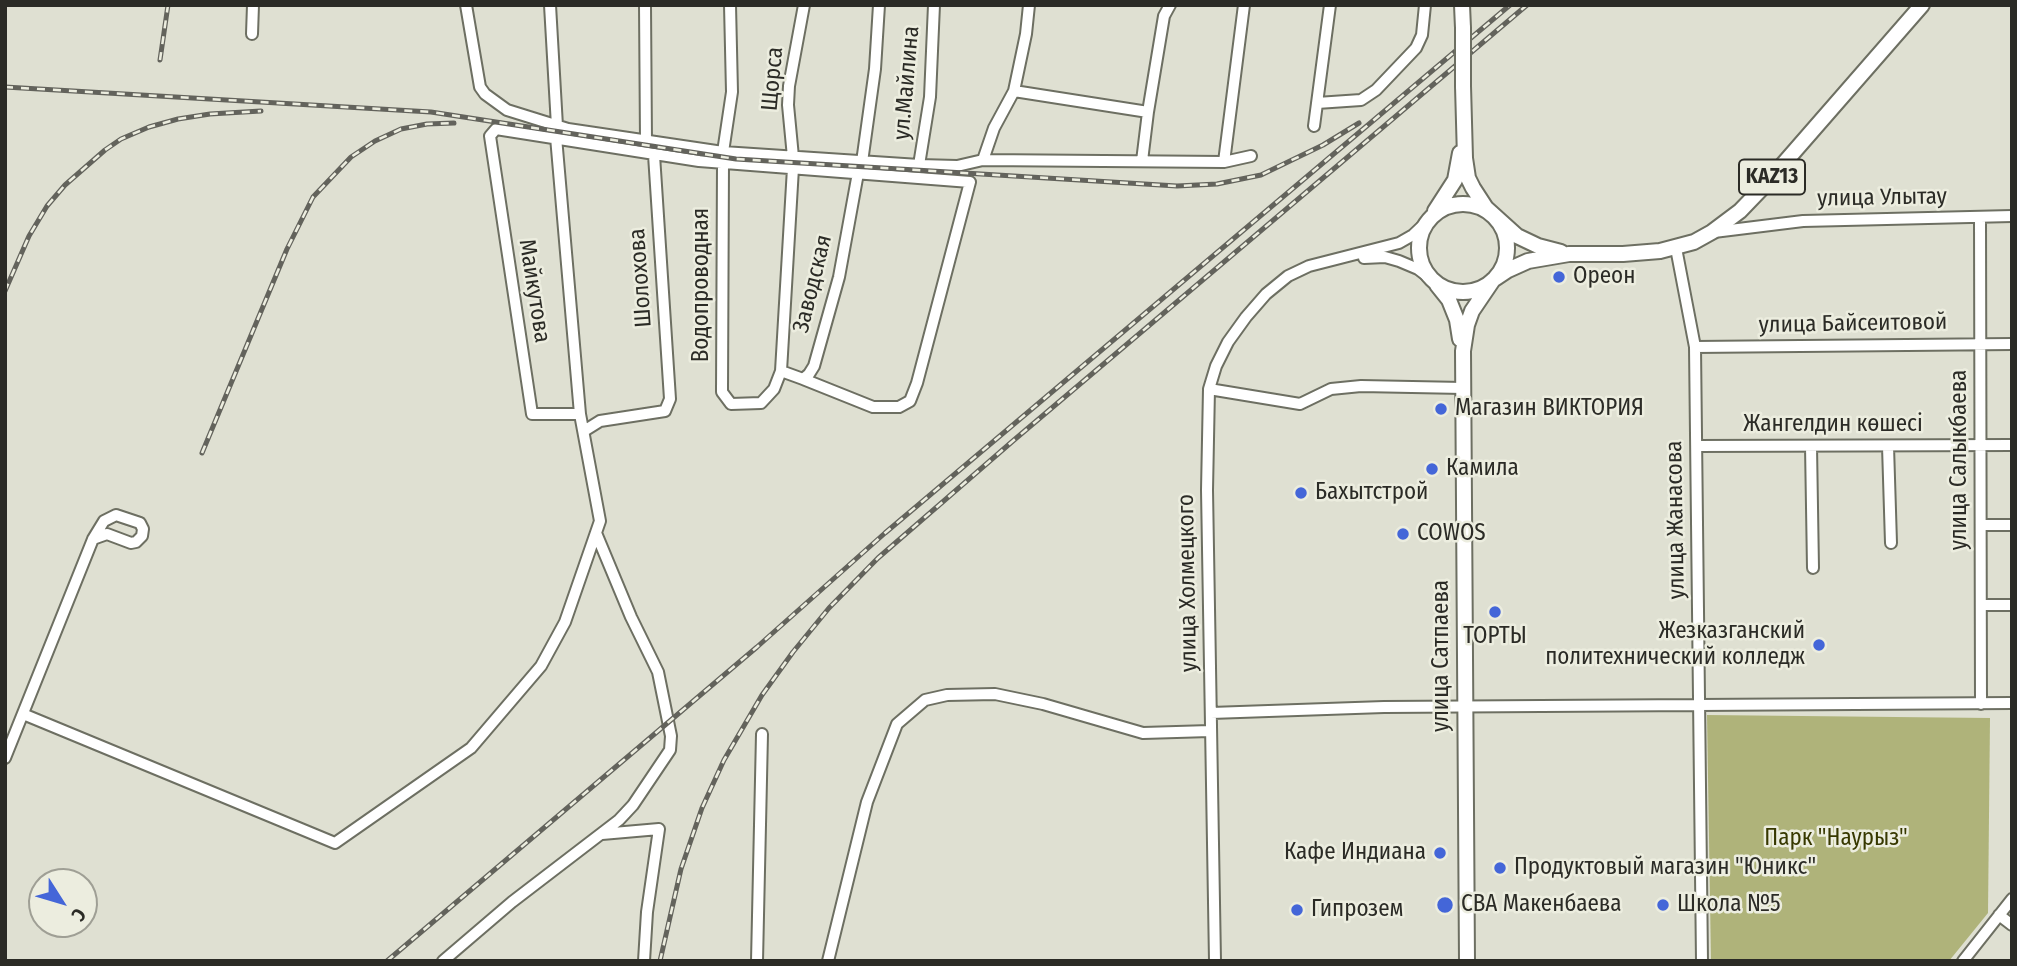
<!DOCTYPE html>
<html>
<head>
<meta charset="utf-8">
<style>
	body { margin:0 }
	#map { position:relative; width:2017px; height:966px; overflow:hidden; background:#dfe0d2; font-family:"Fira Sans Condensed",sans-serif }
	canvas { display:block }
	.frame { position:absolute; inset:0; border:7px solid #2b2b26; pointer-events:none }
	.north { position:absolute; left:28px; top:868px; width:70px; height:70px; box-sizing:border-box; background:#eceddf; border:2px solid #9f9f95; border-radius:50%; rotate:127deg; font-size:19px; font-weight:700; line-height:28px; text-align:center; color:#2b2b26 }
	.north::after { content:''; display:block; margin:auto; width:24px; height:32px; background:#4466d8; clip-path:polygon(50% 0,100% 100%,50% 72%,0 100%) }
</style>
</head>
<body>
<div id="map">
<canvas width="2017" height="966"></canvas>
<div class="frame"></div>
<div class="north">С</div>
</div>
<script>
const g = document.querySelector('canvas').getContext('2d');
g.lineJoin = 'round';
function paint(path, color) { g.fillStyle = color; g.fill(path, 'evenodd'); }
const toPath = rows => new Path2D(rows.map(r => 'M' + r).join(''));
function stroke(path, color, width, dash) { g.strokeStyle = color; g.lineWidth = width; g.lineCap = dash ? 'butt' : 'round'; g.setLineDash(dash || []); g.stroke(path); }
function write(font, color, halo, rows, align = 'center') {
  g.font = font + ' "Fira Sans Condensed",sans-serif'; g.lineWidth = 5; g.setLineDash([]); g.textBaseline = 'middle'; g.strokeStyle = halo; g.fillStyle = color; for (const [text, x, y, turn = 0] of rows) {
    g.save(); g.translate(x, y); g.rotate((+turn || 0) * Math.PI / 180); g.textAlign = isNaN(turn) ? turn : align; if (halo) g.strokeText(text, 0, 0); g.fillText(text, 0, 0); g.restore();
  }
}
paint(toPath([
	[1707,715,1990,718,1988,913,1949,961,1711,961]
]), '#afb37a');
const minor = toPath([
	[466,5,480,87,485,94,507,110,568,129,723,152,919,165,957,166,983,160,1224,162,1251,156],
	[550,5,557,126],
	[645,5,646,142],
	[252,34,253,5],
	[1014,91,1148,112],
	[1317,103,1361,100,1376,90,1416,48,1422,35,1425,5],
	[1314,126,1330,5],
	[723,152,732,92,730,5],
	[793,157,788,105,789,86,804,5],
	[983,160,994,128,1014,91,1026,34,1029,5],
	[1142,161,1148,112,1164,16,1170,5],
	[862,162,875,69,879,5],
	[1224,162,1244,5],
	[723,163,722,392,731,404,761,403,774,389,781,371,793,168],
	[919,165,930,97,934,5],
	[1980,217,1981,704],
	[1714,232,1803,221,2012,216],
	[1676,248,1695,347,1702,961],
	[1364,258,1385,257,1399,261,1418,269,1435,282],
	[1695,347,2012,344],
	[781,371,803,379,809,374,814,366,839,277,858,173],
	[1209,389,1300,404,1331,389,1361,386,1463,388],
	[580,414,532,414,490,136,496,129,699,161,970,182,917,383,910,401,899,407,873,407,803,379],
	[584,431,600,421,665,411,670,399,654,155],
	[1697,446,2012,445],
	[1811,446,1813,568],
	[1888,446,1891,543],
	[1982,525,2012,525],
	[1982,605,2012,605],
	[1211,713,1384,707,2012,703],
	[23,714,335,843,471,748,541,666,565,622,600,521,580,414,556,137],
	[5,758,93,539,104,521,116,515,140,523,143,529,142,536,136,542,131,543,107,534,93,539],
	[602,834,659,829,647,912,644,961],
	[1999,915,2012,925],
	[443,961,512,902,619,820,633,805,670,750,671,736,658,672,631,617,596,533],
	[757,961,762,734],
	[828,961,867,802,897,724,925,700,947,695,995,694,1043,704,1143,733,1210,731],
	[1215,961,1207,490,1209,389,1216,366,1228,342,1246,317,1266,294,1288,276,1309,266,1399,243,1413,235,1431,218],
	[1963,961,2012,899]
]);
const major = toPath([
	[1462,5,1463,28],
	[1463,86,1465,158,1468,178,1473,188,1486,208,1517,236,1538,246,1561,252],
	'1419 248a44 44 0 1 1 88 0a44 44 0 1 1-88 0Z',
	[1435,211,1455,180,1460,153],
	[1437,285,1449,300,1457,320,1460,339],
	[1467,961,1463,351,1467,325,1472,311,1493,280,1508,270,1528,261,1569,254,1623,254,1660,251,1694,242,1712,232,1740,211,1765,185,1922,5]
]);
stroke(minor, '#6d6f62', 14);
stroke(major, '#6d6f62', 18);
stroke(minor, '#fff', 10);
stroke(major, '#fff', 14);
const rail = toPath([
	[160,60,168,5],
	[5,87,431,112,736,159,1177,186,1217,184,1261,175,1323,145,1359,123],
	[5,291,29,236,47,206,65,185,105,150,121,139,149,127,178,119,210,114,261,111],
	[202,453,287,249,313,197,351,157,375,141,401,129,427,124,454,123],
	[387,961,757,647,885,533,1510,5],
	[660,961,681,869,702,808,724,760,762,695,793,652,829,608,878,558,1014,440,1527,5]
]);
stroke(rail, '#63635c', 5);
stroke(rail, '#eceddf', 2.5, [8]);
const majorBridge = toPath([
	[1463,28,1463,86]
]);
stroke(majorBridge, '#6d6f62', 18, []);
stroke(majorBridge, '#fff', 14);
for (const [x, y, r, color] of [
	[1559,277,7,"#4466d8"],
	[1441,409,7,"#4466d8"],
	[1432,469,7,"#4466d8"],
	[1301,493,7,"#4466d8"],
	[1403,534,7,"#4466d8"],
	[1495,612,7,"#4466d8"],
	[1819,645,7,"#4466d8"],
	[1440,853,7,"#4466d8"],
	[1500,868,7,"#4466d8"],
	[1445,905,9,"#4466d8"],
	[1663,905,7,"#4466d8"],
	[1297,910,7,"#4466d8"]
]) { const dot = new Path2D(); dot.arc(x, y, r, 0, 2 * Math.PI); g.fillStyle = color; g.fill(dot); stroke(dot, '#eceddf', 2.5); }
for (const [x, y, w] of [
	[1772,177,66]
]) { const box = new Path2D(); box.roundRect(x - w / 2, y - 17.5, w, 35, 5); g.fillStyle = '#eceddf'; g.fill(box); stroke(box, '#2b2b26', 2); }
write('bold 21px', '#2b2b26', null, [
	["KAZ13",1772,177]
]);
write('23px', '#2b2b26', '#eceddf', [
	["Щорса",773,79,-85],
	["ул.Майлина",907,83,-85],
	["улица Улытау",1882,198,-1],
	["Шолохова",641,278,-94],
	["Заводская",813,284,-76],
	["Водопроводная",702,285,-90],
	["Майкутова",534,291,81],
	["улица Байсеитовой",1853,324,-1],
	["Жангелдин көшесі",1833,425],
	["улица Салыкбаева",1960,460,-90],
	["улица Жанасова",1676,520,-91],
	["улица Холмецкого",1188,583,-91],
	["улица Сатпаева",1442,656,-90]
]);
write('23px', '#2b2b26', '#eceddf', [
	["Ореон",1573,277],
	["Магазин ВИКТОРИЯ",1455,409],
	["Камила",1446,469],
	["Бахытстрой",1315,493],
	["COWOS",1417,534],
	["Жезказганский",1805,632,"right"],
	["политехнический колледж",1805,658,"right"],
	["ТОРТЫ",1495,637,"center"],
	["Кафе Индиана",1426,853,"right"],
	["Продуктовый магазин \"Юникс\"",1514,868],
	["СВА Макенбаева",1461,905],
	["Школа №5",1677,905],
	["Гипрозем",1311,910]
], 'left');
write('23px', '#373800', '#eceddf', [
	["Парк \"Наурыз\"",1836,839]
]);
</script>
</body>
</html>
